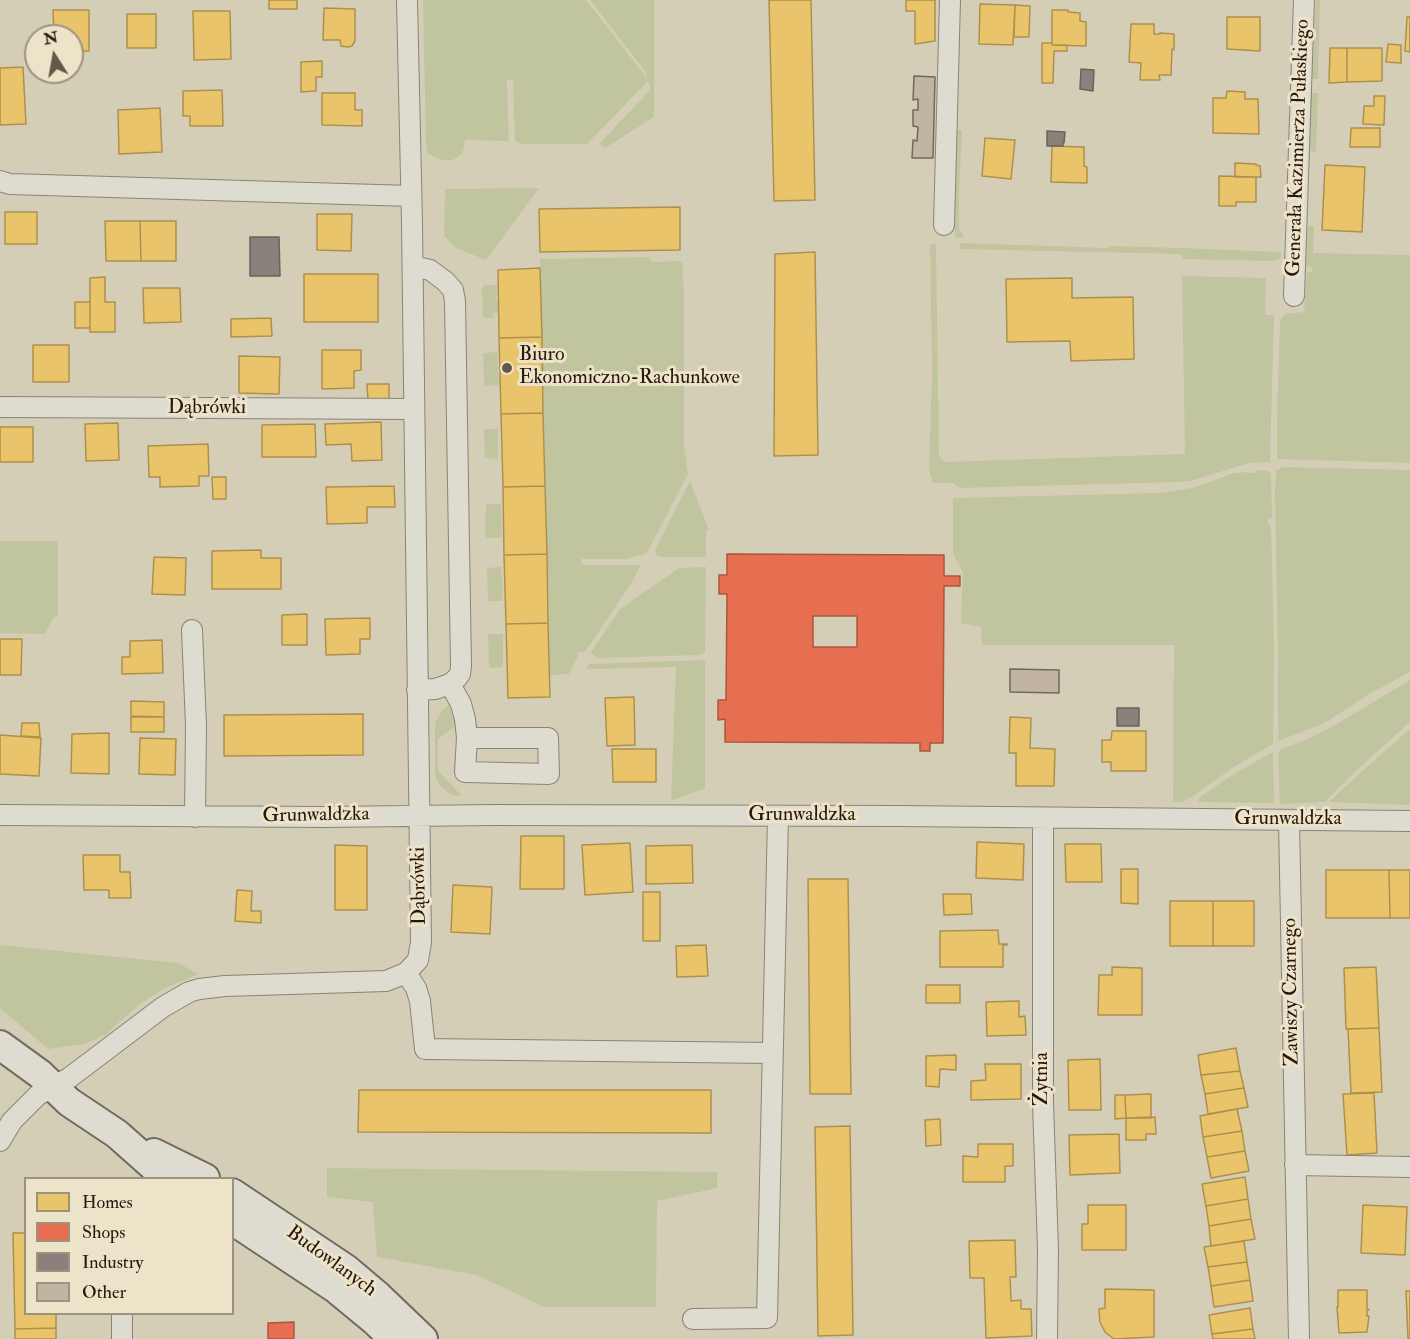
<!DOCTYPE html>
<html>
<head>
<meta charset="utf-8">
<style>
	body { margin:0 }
	#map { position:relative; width:1410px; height:1339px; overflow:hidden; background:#d5ceb7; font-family:"IM FELL Double Pica",serif }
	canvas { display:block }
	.legend { position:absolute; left:24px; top:1177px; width:210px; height:138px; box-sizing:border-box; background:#ece3c8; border:2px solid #9d927e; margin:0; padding:8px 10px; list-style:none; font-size:18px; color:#26180e }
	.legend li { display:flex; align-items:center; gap:12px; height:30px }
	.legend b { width:30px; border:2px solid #9d927e }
	.north { position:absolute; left:24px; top:24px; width:60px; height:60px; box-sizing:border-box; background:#ece3c8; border:2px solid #9d927e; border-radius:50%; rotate:349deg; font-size:16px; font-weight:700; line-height:24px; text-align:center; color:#26180e }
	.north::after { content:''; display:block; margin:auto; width:21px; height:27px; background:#635849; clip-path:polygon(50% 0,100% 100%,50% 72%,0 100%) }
</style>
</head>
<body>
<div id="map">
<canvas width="1410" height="1339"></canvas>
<ul class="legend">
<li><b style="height:16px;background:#e9c46a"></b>Homes</li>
<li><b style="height:16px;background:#e76f51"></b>Shops</li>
<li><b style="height:16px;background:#8a817c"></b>Industry</li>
<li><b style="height:16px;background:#c1b4a2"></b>Other</li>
</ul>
<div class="north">N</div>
</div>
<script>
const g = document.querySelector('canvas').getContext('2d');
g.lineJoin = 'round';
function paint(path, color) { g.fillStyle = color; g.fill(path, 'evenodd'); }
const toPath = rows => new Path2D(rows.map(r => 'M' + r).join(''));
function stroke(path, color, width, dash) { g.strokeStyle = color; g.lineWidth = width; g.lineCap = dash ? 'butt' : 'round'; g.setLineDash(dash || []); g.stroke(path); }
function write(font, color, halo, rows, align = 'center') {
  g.font = font + ' "IM FELL Double Pica",serif'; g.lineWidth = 6; g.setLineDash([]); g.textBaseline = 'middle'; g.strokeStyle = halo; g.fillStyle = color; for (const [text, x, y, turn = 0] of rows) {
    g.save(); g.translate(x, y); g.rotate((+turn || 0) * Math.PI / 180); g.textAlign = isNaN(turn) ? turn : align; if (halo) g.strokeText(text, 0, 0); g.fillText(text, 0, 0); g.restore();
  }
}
paint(toPath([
	[423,0,586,0,647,78,645,71,590,0,654,0,654,117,605,148,599,144,651,89,648,81,587,144,522,144,515,141,513,80,507,80,509,141,465,140,463,151,461,154,453,160,442,160,434,157,427,152,426,143],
	[1316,0,1320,0,1318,79,1312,79],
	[1311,93,1318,93,1316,152,1310,151],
	[957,130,962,130,959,194,959,229,963,235,963,238,955,237],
	[539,188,486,260,456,248,444,236,445,189],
	[1308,226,1314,226,1313,253,1410,255,1410,463,1277,459,1277,417,1280,320,1285,314,1304,312,1307,272,1312,272,1312,267,1306,266],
	[962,243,1108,248,1111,246,1181,248,1279,252,1282,254,1279,260,1272,261,1182,259,1181,254,961,249,959,245],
	[930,244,936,244,939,456,945,462,1185,454,1182,276,1266,278,1265,315,1274,315,1270,462,1249,463,1190,481,1180,482,960,488,953,483,933,483,929,470,932,373],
	[649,257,650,260,653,262,679,261,682,263,684,296,684,446,688,474,648,551,643,555,635,556,628,559,581,559,582,565,641,565,632,582,585,652,577,652,578,656,569,674,550,675,540,259],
	[484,285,497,285,496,301,499,302,499,306,497,306,497,308,499,308,499,313,493,313,493,316,496,318,485,318,483,315,482,288],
	[497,352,499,385,484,386,483,353],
	[484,429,498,429,498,459,485,458],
	[1283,467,1410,470,1410,672,1371,693,1323,724,1278,741,1278,660,1275,493,1276,471],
	[1262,470,1270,472,1271,476,1272,518,1268,519,1268,525,1271,525,1274,644,1273,744,1234,767,1193,796,1182,802,1173,802,1174,645,982,645,981,627,961,623,963,572,953,554,953,498,1161,493,1193,488,1234,473,1250,472,1250,473,1256,473,1256,471],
	[690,481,709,530,706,530,706,557,660,557,656,555,655,550],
	[486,504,501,504,502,538,487,538,485,536],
	[0,541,58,541,58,616,54,617,45,634,0,633],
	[501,567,503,588,502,601,488,601,487,568],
	[706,567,705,653,698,655,599,658,593,655,591,652,620,609,679,568],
	[488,634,503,634,503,667,489,668],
	[705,660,705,787,704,790,702,789,671,801,676,667,594,669,587,669,585,671,589,664],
	[1410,680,1410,722,1358,769,1325,802,1280,804,1278,754,1280,750,1305,740,1330,728],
	[449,705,455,723,454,727,438,739,438,770,460,794,459,797,448,793,441,787,436,779,435,771,435,723,441,712],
	[1410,729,1410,805,1329,802,1361,772],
	[1273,752,1274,803,1198,802,1200,797,1237,772],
	[0,945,178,963,198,974,165,988,140,1004,105,1035,84,1044,48,1049,0,1008],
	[327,1168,717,1172,717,1188,657,1201,656,1307,544,1307,477,1275,377,1257,373,1202,327,1197]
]), '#c0c59f');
const homes = toPath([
	[269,0,297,0,297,9,269,9,269,0],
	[769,0,811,0,815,200,774,201,769,0],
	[906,0,935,0,935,41,915,44,915,11,906,11,906,0],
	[980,4,1015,5,1013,45,979,44,980,4],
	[1015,5,1030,6,1029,37,1014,37,1015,5],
	[324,8,355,9,355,41,352,46,348,47,341,46,340,40,323,40,324,8],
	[53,10,89,10,89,51,72,51,72,36,54,36,53,10],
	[1052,10,1068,10,1068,12,1080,13,1080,21,1086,22,1086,46,1052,45,1052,10],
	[193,11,230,11,231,59,194,60,193,11],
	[127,14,156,14,156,48,127,48,127,14],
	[1227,17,1260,17,1260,51,1227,49,1227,17],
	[1407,17,1410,17,1410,52,1405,51,1407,17],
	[1131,24,1154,24,1154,34,1160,34,1160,33,1174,34,1174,50,1172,49,1171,75,1159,75,1160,80,1140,80,1141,63,1129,62,1131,24],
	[1042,43,1052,43,1052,45,1067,45,1067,51,1054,51,1053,83,1042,83,1042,43],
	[1388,44,1401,45,1401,63,1386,62,1388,44],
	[1330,48,1347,48,1347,82,1329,83,1330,48],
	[1347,48,1382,48,1382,81,1347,82,1347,48],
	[322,61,322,77,316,77,316,91,301,92,301,62,322,61],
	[23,67,26,124,0,125,0,68,23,67],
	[222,90,223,126,190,126,190,116,183,116,183,91,222,90],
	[1227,91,1245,92,1245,99,1258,99,1259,134,1213,133,1213,98,1226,98,1227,91],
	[322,93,355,93,355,110,362,110,362,126,322,125,322,93],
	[1374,96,1385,96,1384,125,1363,124,1364,106,1374,106,1374,96],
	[160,108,162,152,119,154,118,110,160,108],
	[1351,128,1380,128,1380,147,1350,147,1351,128],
	[985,138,1015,140,1011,179,982,176,985,138],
	[1052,146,1084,147,1084,166,1087,167,1087,183,1051,182,1052,146],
	[1235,163,1256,164,1256,165,1260,166,1261,177,1235,177,1235,163],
	[1325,165,1365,167,1362,232,1322,230,1325,165],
	[1219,176,1256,177,1256,202,1236,202,1236,206,1219,206,1219,176],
	[680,207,680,250,540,252,539,209,680,207],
	[5,212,37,212,37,244,5,244,5,212],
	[317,214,352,214,351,251,317,250,317,214],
	[105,221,140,221,141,261,106,261,105,221],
	[140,221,176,221,176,261,141,261,140,221],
	[815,252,818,455,774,456,775,254,815,252],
	[540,268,542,337,499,338,498,270,540,268],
	[304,274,378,274,378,322,304,322,304,274],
	[105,277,105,302,115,302,115,332,90,332,90,278,105,277],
	[1072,278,1072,298,1133,297,1134,359,1071,361,1070,341,1007,342,1006,279,1072,278],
	[143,288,180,288,181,322,144,323,143,288],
	[75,302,90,302,90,328,75,328,75,302],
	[271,318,272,336,231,337,231,319,271,318],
	[542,337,543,413,501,414,499,338,542,337],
	[33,345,69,345,69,382,33,382,33,345],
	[322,350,361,350,361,370,354,371,354,388,322,389,322,350],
	[239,356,280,357,279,394,239,393,239,356],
	[367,384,389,384,389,401,368,401,367,384],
	[543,413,545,486,503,487,501,414,543,413],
	[381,422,382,460,352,461,351,444,326,445,325,424,381,422],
	[118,423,119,460,86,461,85,424,118,423],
	[315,424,316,457,262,457,262,425,315,424],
	[0,427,33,427,33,462,0,462,0,427],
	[208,444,209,476,199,476,199,486,160,487,160,477,149,477,148,446,208,444],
	[212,477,226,477,226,499,213,499,212,477],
	[394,486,395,507,367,507,367,523,327,524,326,487,394,486],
	[545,486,547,554,504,555,503,487,545,486],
	[261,550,261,558,281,558,281,589,212,589,212,551,261,550],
	[547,554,548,623,506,624,504,555,547,554],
	[154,557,186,558,185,595,152,594,154,557],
	[307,614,307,645,282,645,282,615,307,614],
	[370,618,370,639,360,639,360,654,326,655,325,619,370,618],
	[548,623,550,697,508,698,506,624,548,623],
	[0,639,22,639,21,675,0,675,0,639],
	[162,640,163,673,122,674,122,657,130,657,130,641,162,640],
	[634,697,635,745,607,746,605,698,634,697],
	[131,701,164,702,164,717,131,716,131,701],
	[363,714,363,755,224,756,224,715,363,714],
	[131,717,164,717,164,732,131,732,131,717],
	[1010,717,1031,718,1030,748,1055,749,1054,786,1016,786,1016,753,1009,753,1010,717],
	[22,723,39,723,40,737,21,736,22,723],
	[1112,731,1146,731,1146,771,1111,771,1111,762,1102,762,1102,740,1111,740,1112,731],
	[109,733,109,774,71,773,72,734,109,733],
	[0,735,41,738,39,776,0,774,0,735],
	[140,738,176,739,175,775,139,774,140,738],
	[612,749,656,749,656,782,613,782,612,749],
	[521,836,564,836,564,889,520,889,521,836],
	[977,842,1024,844,1023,880,976,878,977,842],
	[630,843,633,892,585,895,582,845,630,843],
	[1065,844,1101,844,1102,882,1066,882,1065,844],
	[335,845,367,846,367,910,335,910,335,845],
	[692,845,693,883,646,884,646,846,692,845],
	[83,855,120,855,120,872,130,872,131,898,109,898,109,890,84,890,83,855],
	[1121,869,1138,869,1138,904,1121,903,1121,869],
	[1326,870,1389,870,1390,918,1326,918,1326,870],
	[1389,870,1410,870,1410,918,1390,918,1389,870],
	[808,879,848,879,851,1094,810,1094,808,879],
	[453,885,492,887,490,934,451,932,453,885],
	[237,890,252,891,251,911,261,911,261,923,235,921,237,890],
	[643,892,660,892,660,941,643,941,643,892],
	[943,894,971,894,972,914,944,915,943,894],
	[1170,901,1213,901,1213,946,1170,946,1170,901],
	[1213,901,1254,901,1254,946,1213,946,1213,901],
	[998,930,999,944,1007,944,1007,945,1003,945,1003,967,940,967,940,931,998,930],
	[706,945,708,976,677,977,676,946,706,945],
	[1112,967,1142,968,1142,1015,1098,1015,1099,975,1112,975,1112,967],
	[1376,967,1379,1028,1346,1029,1344,968,1376,967],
	[926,985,960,985,960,1003,926,1003,926,985],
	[1019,1001,1019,1017,1025,1016,1026,1035,987,1036,986,1002,1019,1001],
	[1379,1028,1382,1092,1351,1093,1348,1029,1379,1028],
	[1236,1048,1240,1071,1201,1075,1198,1055,1236,1048],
	[956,1055,956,1070,940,1069,939,1087,926,1086,926,1056,956,1055],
	[1100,1059,1101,1110,1069,1110,1068,1060,1100,1059],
	[985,1064,1021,1064,1021,1099,971,1100,971,1081,986,1080,985,1064],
	[1240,1071,1244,1088,1205,1094,1201,1075,1240,1071],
	[1244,1088,1248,1107,1208,1114,1205,1094,1244,1088],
	[359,1090,711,1090,711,1133,358,1132,359,1090],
	[1374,1093,1377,1153,1347,1155,1343,1094,1374,1093],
	[1151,1094,1151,1118,1126,1118,1125,1095,1151,1094],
	[1115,1095,1125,1095,1126,1118,1115,1119,1115,1095],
	[1237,1109,1242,1131,1203,1137,1200,1116,1237,1109],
	[1155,1117,1156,1134,1146,1134,1146,1140,1126,1140,1126,1118,1155,1117],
	[940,1119,941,1145,926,1146,925,1120,940,1119],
	[850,1126,853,1335,818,1336,815,1127,850,1126],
	[1242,1131,1245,1151,1207,1157,1203,1137,1242,1131],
	[1119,1134,1120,1173,1070,1175,1069,1135,1119,1134],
	[978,1144,1013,1144,1013,1166,1005,1166,1005,1182,963,1182,963,1156,978,1157,978,1144],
	[1245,1151,1249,1171,1211,1178,1207,1157,1245,1151],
	[1245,1177,1248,1199,1206,1206,1202,1184,1245,1177],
	[1248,1199,1251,1219,1209,1226,1206,1206,1248,1199],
	[1088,1205,1126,1205,1126,1250,1082,1250,1082,1224,1088,1224,1088,1205],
	[1363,1205,1407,1207,1405,1255,1361,1253,1363,1205],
	[1251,1219,1255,1239,1211,1246,1209,1226,1251,1219],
	[13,1233,26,1233,26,1314,56,1314,56,1328,15,1329,13,1233],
	[1015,1240,1016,1277,1010,1277,1011,1301,1021,1300,1021,1309,1031,1309,1032,1336,986,1338,984,1278,970,1278,969,1241,1015,1240],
	[1244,1241,1247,1262,1208,1267,1204,1247,1244,1241],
	[1247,1262,1250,1280,1211,1286,1208,1267,1247,1262],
	[1250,1280,1253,1301,1214,1307,1211,1286,1250,1280],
	[1105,1289,1154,1290,1154,1337,1114,1339,1105,1332,1100,1322,1099,1309,1105,1308,1105,1289],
	[1338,1290,1367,1290,1367,1308,1369,1310,1367,1310,1367,1316,1369,1316,1367,1332,1339,1333,1337,1307,1338,1307,1338,1290],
	[1406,1291,1410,1291,1410,1339,1408,1339,1406,1291],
	[1250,1308,1253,1329,1212,1334,1209,1315,1250,1308],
	[56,1328,56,1339,15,1339,15,1329,56,1328],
	[1253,1329,1255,1339,1213,1339,1212,1334,1253,1329]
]);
paint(homes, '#e9c46a');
stroke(homes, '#ae904e', 1.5);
const shops = toPath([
	[727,554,944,555,944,576,960,576,960,586,944,586,943,743,930,743,930,751,920,751,920,743,725,742,725,719,718,720,718,700,726,700,727,594,719,594,719,575,727,575,727,554],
	[813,616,857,616,857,647,813,647,813,616],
	[294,1322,294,1339,268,1339,268,1323,294,1322]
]);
paint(shops, '#e76f51');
stroke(shops, '#ad553d', 1.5);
const industry = toPath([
	[1081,69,1094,70,1093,91,1080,89,1081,69],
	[1047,131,1065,132,1064,143,1063,143,1063,146,1047,146,1047,131],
	[250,237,279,237,280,276,250,276,250,237],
	[1117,708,1139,708,1139,726,1117,726,1117,708]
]);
paint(industry, '#8a817c');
stroke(industry, '#6c625b', 1.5);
const building = toPath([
	[914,76,935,77,933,158,912,158,913,140,917,141,918,127,913,126,913,110,918,110,918,99,913,100,914,76],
	[1010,669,1059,670,1059,693,1010,692,1010,669]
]);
paint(building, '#c1b4a2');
stroke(building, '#706a5e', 1.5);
const street = toPath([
	[0,181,10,184,411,196],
	[944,225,950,0],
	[413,266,430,270,445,281,453,290,455,301,461,666,460,674,457,678,450,684,435,689,417,690],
	[1294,296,1304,0],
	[0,407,414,409],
	[192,630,196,725,195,817],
	[450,684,461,704,465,719,467,738,465,772,549,774,548,738,467,738],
	[0,815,324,817,494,815,898,816,1410,821],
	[1043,818,1043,1104,1048,1249,1047,1339],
	[1289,820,1299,1339],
	[406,973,416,988,420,1001,425,1049,772,1053],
	[0,1141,12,1121,38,1095,69,1078,163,1007,189,992,199,989,225,986,386,981,406,973,418,960,421,942,412,223,407,0],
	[1295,1165,1410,1167],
	[122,1314,122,1339],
	[693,1319,767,1318,778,816]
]);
const secondary = toPath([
	[0,1045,40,1074,69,1102,117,1134,153,1166,171,1178],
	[154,1153,205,1178],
	[232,1193,346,1269,378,1296,423,1339],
	[232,1220,335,1288,375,1321,394,1339]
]);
stroke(street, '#898375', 22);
stroke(secondary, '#706a5e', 32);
stroke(street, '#dedbd0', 20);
stroke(secondary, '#dedbd0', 28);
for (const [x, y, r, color] of [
	[507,368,6,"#635849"]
]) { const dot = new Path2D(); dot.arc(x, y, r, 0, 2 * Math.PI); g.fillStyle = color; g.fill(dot); stroke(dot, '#ece3c8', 2); }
write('20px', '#26180e', '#ece3c8', [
	["Generała Kazimierza Pułaskiego",1299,148,-88],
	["Dąbrówki",207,409],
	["Grunwaldzka",316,816,-1],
	["Grunwaldzka",802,816],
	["Grunwaldzka",1288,820],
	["Dąbrówki",420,886,-91],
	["Zawiszy Czarnego",1292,992,-91],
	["Żytnia",1043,1079,-90],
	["Budowlanych",331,1262,36]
]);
write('20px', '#26180e', '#ece3c8', [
	["Biuro",519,356],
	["Ekonomiczno-Rachunkowe",519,379]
], 'left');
</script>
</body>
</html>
